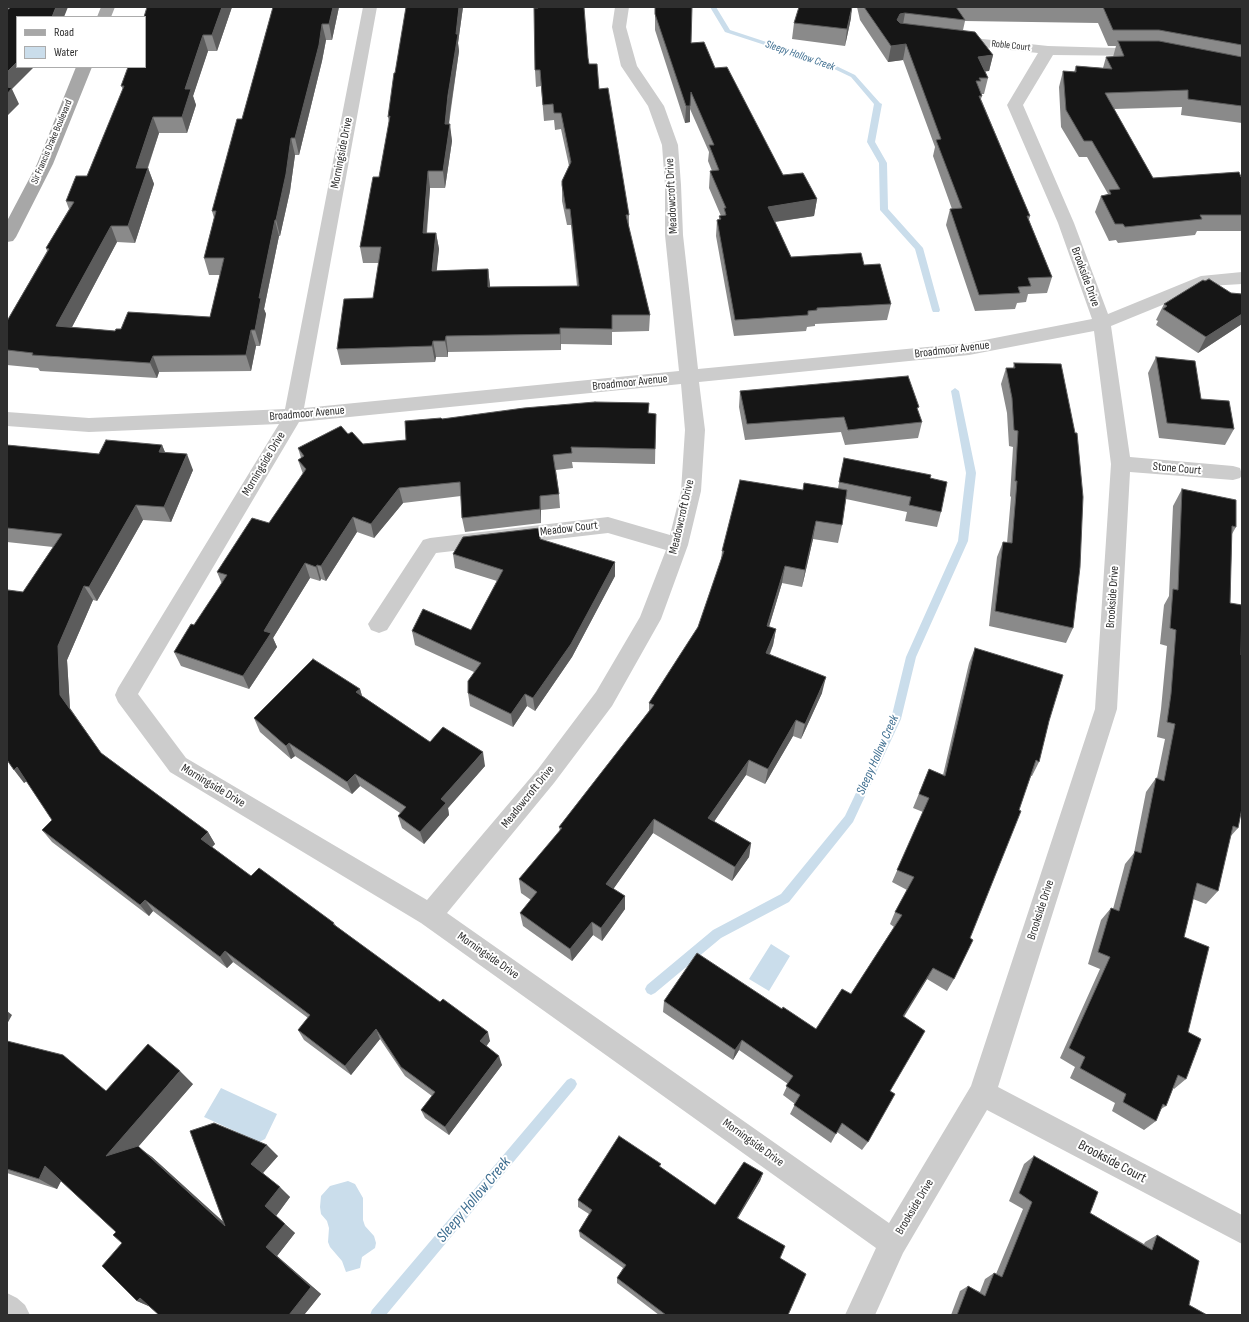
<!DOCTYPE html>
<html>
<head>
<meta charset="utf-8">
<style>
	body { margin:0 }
	#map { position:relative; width:1249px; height:1322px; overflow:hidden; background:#fff; font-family:"Sofia Sans Condensed",sans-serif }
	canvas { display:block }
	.frame { position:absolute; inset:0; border:8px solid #2f2f2f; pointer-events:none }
	.legend { position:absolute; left:16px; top:16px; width:130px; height:52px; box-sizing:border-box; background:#fff; border:1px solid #acacac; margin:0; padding:5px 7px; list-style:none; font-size:12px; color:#2f2f2f }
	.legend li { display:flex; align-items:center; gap:8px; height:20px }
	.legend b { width:20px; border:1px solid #acacac }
</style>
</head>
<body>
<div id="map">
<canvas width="1249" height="1322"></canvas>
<div class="frame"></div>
<ul class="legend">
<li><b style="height:5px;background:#a7a7a7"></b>Road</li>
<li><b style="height:11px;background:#caddeb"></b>Water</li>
</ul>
</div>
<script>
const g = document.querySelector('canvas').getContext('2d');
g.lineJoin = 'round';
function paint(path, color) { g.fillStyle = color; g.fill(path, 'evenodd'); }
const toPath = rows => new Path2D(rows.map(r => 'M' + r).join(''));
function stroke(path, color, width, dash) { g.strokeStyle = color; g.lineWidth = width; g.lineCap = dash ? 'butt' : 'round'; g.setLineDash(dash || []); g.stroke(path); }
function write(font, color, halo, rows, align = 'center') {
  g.font = font + ' "Sofia Sans Condensed",sans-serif'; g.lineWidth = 4; g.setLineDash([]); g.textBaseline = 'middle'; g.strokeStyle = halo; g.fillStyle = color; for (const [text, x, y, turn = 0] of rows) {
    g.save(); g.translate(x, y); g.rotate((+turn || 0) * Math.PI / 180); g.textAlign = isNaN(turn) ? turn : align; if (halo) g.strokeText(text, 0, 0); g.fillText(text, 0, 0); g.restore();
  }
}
paint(toPath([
	[771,944,790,956,769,991,749,979],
	[221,1088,277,1114,265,1139,259,1142,204,1117],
	[348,1181,355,1184,363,1198,363,1220,365,1226,374,1236,376,1243,375,1248,362,1257,360,1268,346,1272,342,1261,330,1247,328,1242,329,1228,327,1221,321,1214,320,1207,321,1196,330,1186]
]), '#caddeb');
paint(toPath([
	[710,7,716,7,730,30,830,63,855,75,880,103,882,104,875,142,887,163,888,209,923,248,940,310,939,312,933,312,932,310,915,249,880,210,879,163,867,142,874,104,851,77,826,65,725,32,710,7],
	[955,388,959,391,976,473,968,541,916,657,901,719,853,822,789,902,721,938,655,993,651,995,647,993,645,989,647,985,713,930,781,894,845,816,891,719,906,657,958,541,966,473,951,391,955,388],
	[571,1078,575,1080,577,1084,575,1088,386,1315,370,1315,372,1310,567,1080,571,1078]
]), '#caddeb');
paint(toPath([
	[363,7,377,7,304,408,679,371,665,235,665,185,662,145,648,106,621,66,612,27,615,7,629,7,626,27,637,66,664,106,678,145,681,185,683,235,698,369,969,343,1092,319,1058,223,1007,105,1038,53,955,44,950,43,948,40,950,37,955,36,1048,46,1149,49,1151,52,1149,55,1144,56,1053,55,1023,105,1074,223,1108,314,1201,276,1242,272,1242,284,1209,286,1111,326,1130,457,1233,466,1240,468,1242,475,1240,478,1233,480,1130,472,1117,709,998,1087,1242,1215,1242,1244,987,1110,903,1253,875,1315,845,1315,876,1248,421,923,170,772,118,702,115,695,118,688,279,424,89,432,7,426,7,412,89,418,285,409,363,7],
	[1094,331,1111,464,1095,709,971,1086,889,1223,447,913,554,783,612,706,661,619,688,545,701,491,705,430,699,382,969,355,1094,331],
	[681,384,685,430,681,491,670,535,608,517,430,538,423,540,368,624,371,630,379,633,387,630,436,553,608,533,666,550,640,617,596,692,538,769,427,900,186,758,138,694,299,422,681,384],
	[7,1293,17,1298,25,1305,30,1315,7,1315,7,1293]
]), '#ccc');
paint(toPath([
	[101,7,115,7,111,17,97,17,101,7],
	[76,67,92,67,53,164,16,237,13,241,7,242,7,221,37,164,76,67]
]), '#a7a7a7');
paint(toPath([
	[147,7,232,7,217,51,208,51,193,96,196,105,187,133,159,133,148,168,154,184,135,243,117,242,72,327,115,331,121,329,210,317,220,275,209,275,204,258,214,218,212,211,242,119,273,7,339,7,332,40,326,40,322,61,299,155,295,155,290,191,280,236,279,236,264,309,266,314,260,346,256,346,251,371,159,372,157,378,40,371,38,368,7,365,7,321,47,251,46,248,69,209,66,201,87,176,123,89,121,86,145,67],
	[406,7,463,7,458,43,459,51,449,124,452,141,445,188,430,188,427,233,436,233,439,249,436,271,488,269,490,287,577,286,571,225,567,225,562,201,562,181,569,166,561,129,555,130,554,120,544,121,541,86,536,87,535,70,588,58,589,64,599,89,629,215,629,229,650,315,649,331,612,332,612,345,561,344,561,350,448,352,448,357,436,357,435,362,341,365,337,349,373,298,379,263,363,263,360,247,379,177,389,122,388,117],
	[655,7,691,43,715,68,783,175,817,199,814,216,775,222,791,257,864,265,891,304,887,320,815,324,815,326,807,327,806,331,734,336,716,236,717,220,719,220,719,216,721,216,709,188,710,171,712,171,708,161,709,152,690,109,690,122,685,123,655,30],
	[857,7,1242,7,1242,123,1181,115,1182,107,1114,109,1153,178,1242,177,1242,231,1197,231,1195,235,1118,243,1116,240,1109,241,1095,212,1101,196,1108,194,1087,157,1079,157,1061,127,1059,87,1063,71,1074,72,1076,66,1103,68,1106,57,1113,57,1116,46,1108,46,1098,23,965,21,963,30,993,55,989,71,985,71,988,78,984,94,981,94,982,96,981,99,1030,216,1029,220,1052,277,1047,293,1028,294,1026,302,1017,303,1015,309,975,311,946,225,950,209,952,209,933,156,935,147,903,60,888,62,860,20],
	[851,18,845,46,792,39,794,23],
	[1205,281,1231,293,1242,294,1242,324,1198,353,1156,325,1158,321,1156,320,1164,304],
	[1156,357,1234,429,1225,445,1159,438,1148,373],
	[1014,363,1073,628,1066,643,989,626,997,557,1003,542,1007,543,1011,497,1010,496,1013,447,1009,446,1007,413,1001,384,1006,368,1013,368],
	[740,391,918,411,922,422,918,438,845,445,841,432,745,440,739,407],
	[649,403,648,413,656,414,655,464,572,462,573,468,556,470,559,494,560,508,541,510,541,523,465,532,462,518,461,496,403,503,374,538,357,532,326,581,321,579,320,581,310,578,273,638,277,647,249,689,181,666,174,652,194,625,222,584,217,572,269,523,303,474,298,460,301,458,298,448,348,434,363,444,406,440,442,419],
	[7,445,99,454,162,445,165,452,193,470,171,522,143,520,97,601,93,600,67,660,70,708,101,753,208,832,215,844,212,847,251,876,334,923,336,926,490,1041,486,1046,502,1065,449,1135,425,1118,421,1110,432,1096,405,1076,380,1039,351,1075,304,1040,298,1030,308,1018,233,962,227,968,153,911,149,916,52,842,42,830,52,820,27,781,24,783,23,592,53,547,7,542],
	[844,458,930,478,941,512,937,527,905,521,907,512,846,499,842,525,838,543,813,539,802,587,782,583,769,627,776,629,773,645,770,654,822,693,801,739,793,736,765,784,746,775,714,821,751,843,749,857,732,881,653,833,613,889,625,896,625,909,602,941,593,935,572,961,523,926,520,913,531,900,521,893,519,879,560,831,559,827,649,711,649,703,698,627,721,560,722,551,803,490,838,488],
	[1182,489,1236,527,1232,534,1230,603,1238,828,1230,837,1218,891,1206,904,1193,899,1184,937,1188,1032,1186,1079,1174,1089,1173,1088,1166,1106,1161,1109,1156,1121,1144,1130,1112,1111,1115,1103,1070,1078,1075,1067,1060,1058,1100,969,1088,964,1101,920,1111,908,1113,909,1125,864,1134,853,1146,792,1156,778,1157,778,1165,739,1157,737,1161,709,1167,646,1160,644,1164,605,1169,596,1173,506],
	[540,528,541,539,615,576,572,657,535,711,527,706,513,727,470,706,468,693,474,672,415,645,412,631,471,630,497,581,455,568,453,554],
	[975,648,1049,721,1039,762,1032,776,1031,776,954,979,947,991,927,979,904,1017,890,1091,868,1142,862,1150,837,1132,831,1143,790,1114,795,1104,783,1095,788,1084,739,1050,733,1060,663,1012,664,1001,782,1009,816,1029,851,994,894,927,890,924,895,912,907,890,892,882,923,812,913,808,929,769,943,775,969,663],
	[360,689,362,696,430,742,485,766,448,808,449,815,424,844,402,828,398,816,400,813,360,786,352,794,295,756,291,759,260,732,254,718],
	[7,1041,106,1091,193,1084,138,1147,152,1157,224,1223,190,1131,278,1156,263,1173,290,1197,276,1216,295,1233,277,1256,321,1294,304,1315,159,1315,151,1307,137,1301,122,1243,116,1232,61,1181,57,1189,7,1173],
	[1034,1156,1090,1213,1144,1244,1145,1242,1157,1235,1189,1305,1207,1315,951,1315,960,1291,968,1286,980,1292,985,1279,994,1273,996,1274,1023,1209,1009,1201,1024,1164],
	[661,1164,660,1167,715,1205,763,1173,760,1181,738,1218,780,1258,788,1315,659,1315,617,1283,617,1278,623,1268,580,1237,579,1231,589,1214,578,1207,578,1200]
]), '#8a8a8a');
paint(toPath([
	[56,7,68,7,64,17,52,17],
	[222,7,232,7,217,51,212,35],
	[333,7,339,7,332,40,329,24],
	[459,7,463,7,458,43,459,51,450,112,447,141,445,124],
	[852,7,851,18,845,46,847,29],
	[905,13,902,30,897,20,900,14],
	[322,24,326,40,322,61,299,155,295,138],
	[203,35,208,51,193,96,196,105,187,133,182,117,185,89],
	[906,44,903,60,888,62,891,46],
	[993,55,989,71,975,73,978,57],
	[17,62,17,67,34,67,12,89,19,104,7,116,7,72],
	[686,106,690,106,690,122,685,123],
	[153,117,159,133,142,184,136,168],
	[450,124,452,141,445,188,443,171],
	[291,138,295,155,290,191,280,236,276,220],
	[148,168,154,184,135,243,128,226],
	[428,171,430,188,425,249,423,233],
	[817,199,814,216,766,223,768,207],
	[275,220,279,236,264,309,266,314,260,346,255,330,259,298],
	[111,226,117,242,64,342,56,326],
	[436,233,439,249,435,287,432,271],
	[488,269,490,285,490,304,488,287],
	[1242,314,1242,324,1198,353,1206,337],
	[560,328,561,344,561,350,560,334],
	[251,330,256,346,251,371,246,355],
	[446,336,448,352,448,357,445,341],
	[433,341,436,357,435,362,432,346],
	[153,356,159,372,157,378,150,363],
	[162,445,168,460,159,452],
	[187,454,193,470,171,522,164,507],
	[399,488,403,503,374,538,371,524],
	[540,496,541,510,541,523,540,509],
	[136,505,143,520,97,601,89,587],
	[353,517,357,532,326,581,321,566],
	[816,521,813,539,802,587,805,570],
	[615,562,615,576,572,657,535,711,533,698],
	[305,563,310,578,273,638,277,647,249,689,243,676,264,631],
	[317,565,321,579,320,581,316,567],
	[785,566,782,583,764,643,767,626],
	[84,586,93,600,67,660,70,709,60,695,58,646],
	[776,629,773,645,763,669,766,653],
	[826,677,822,693,801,739,805,724],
	[360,689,364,703,356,692],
	[525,694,527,706,513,727,511,714],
	[796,720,793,736,765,784,768,769],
	[289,743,295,756,291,759,286,746],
	[483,752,485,766,448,808,449,815,424,844,420,832,441,799],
	[749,760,746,775,707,832,708,818],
	[17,767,28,780,24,783,14,770],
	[355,774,360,786,352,794,347,782],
	[654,819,653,833,607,898,606,884],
	[208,832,215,844,208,851,201,839],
	[751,843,749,857,732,881,735,867],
	[625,896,625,909,602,941,601,928],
	[145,900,153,911,149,916,140,905],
	[592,922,593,935,572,961,570,949],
	[225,951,233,962,227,968,220,957],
	[933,968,927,979,897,1027,903,1016],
	[7,1011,12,1015,7,1024],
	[376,1029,380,1039,351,1075,345,1066],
	[488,1032,490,1041,483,1051,480,1041],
	[742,1040,739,1050,733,1060,735,1050],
	[499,1056,502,1065,449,1135,445,1127],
	[180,1071,193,1084,138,1147,152,1157,238,1235,106,1156],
	[267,1145,278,1156,262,1174,251,1164],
	[45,1166,63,1177,57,1189,39,1179],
	[763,1173,760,1181,734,1224,737,1218],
	[280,1187,290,1197,276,1216,295,1233,277,1256,321,1294,304,1315,289,1315,266,1247,265,1206],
	[140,1298,153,1308,137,1301]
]), '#5c5c5c');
const building = toPath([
	[11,7,56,7,52,17,17,17,17,62,7,72,7,10,11,7],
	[147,7,222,7,212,35,203,35,185,89,191,89,182,117,153,117,136,168,148,168,128,226,111,226,56,326,115,331,116,329,121,329,128,312,210,317,224,258,204,258,216,211,212,211,237,119,242,119,273,7,333,7,329,24,322,24,319,45,295,138,291,138,286,174,276,220,275,220,259,298,261,298,255,330,251,330,246,355,153,356,150,363,32,355,33,353,7,350,7,321,49,249,46,248,74,202,66,201,76,176,87,176,124,86,121,86,128,67,145,67,145,17,144,17,147,7],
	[406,7,459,7,456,34,458,34,448,95,445,124,450,124,443,171,428,171,423,233,436,233,432,271,488,269,488,287,579,286,570,209,566,209,562,185,562,181,571,162,561,113,554,113,553,104,543,105,540,70,535,70,534,8,538,8,538,7,584,7,588,58,589,64,597,64,599,89,608,88,629,215,626,215,650,315,612,315,612,329,560,328,560,334,446,336,445,341,433,341,432,346,337,349,344,299,373,298,381,247,360,247,373,177,379,177,390,116,388,117,394,73,395,73,406,7],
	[655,7,692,7,691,43,704,42,715,68,727,67,783,175,803,173,817,199,768,207,791,257,861,253,864,265,880,264,891,304,817,308,817,310,808,311,808,315,735,320,717,220,721,219,719,216,726,215,724,208,726,208,710,171,719,170,709,145,714,145,691,92,690,106,686,106,655,14,655,7],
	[799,7,852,7,847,29,794,23,799,7],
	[864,7,956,7,965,20,905,13,900,14,897,20,900,23,975,32,993,55,978,57,988,78,979,78,981,81,976,81,982,96,979,96,1030,216,1027,216,1052,277,1028,278,1031,286,1018,287,1020,293,979,295,950,209,962,208,936,140,941,139,906,44,891,46,864,7],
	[1103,7,1242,7,1242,45,1159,30,1113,30,1103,7],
	[1118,41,1159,41,1242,57,1242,106,1188,99,1188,90,1105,93,1153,178,1239,172,1241,177,1242,177,1242,215,1200,215,1202,219,1125,227,1123,224,1115,224,1101,196,1111,194,1109,190,1120,189,1092,141,1084,141,1066,110,1063,71,1076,72,1076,66,1112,69,1106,57,1124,56,1118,41],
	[7,87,12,88,7,94,7,87],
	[1209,279,1231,293,1242,294,1242,314,1206,337,1163,309,1167,306,1164,304,1203,280,1205,281,1209,279],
	[1156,357,1195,361,1201,399,1229,401,1234,429,1167,423,1156,357],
	[1014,363,1061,364,1075,433,1077,433,1083,497,1080,567,1073,628,995,611,1003,542,1012,543,1017,481,1015,481,1018,431,1014,430,1012,398,1006,368,1015,368,1014,363],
	[908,376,919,407,917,408,922,422,848,430,844,417,747,424,740,391,908,376],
	[595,402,649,403,648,413,656,414,655,449,571,447,572,453,553,455,559,494,540,496,540,509,462,518,460,482,399,488,371,524,353,517,321,566,317,565,316,567,305,563,264,631,271,633,243,676,174,652,191,624,194,625,227,575,217,572,252,518,269,523,306,469,298,460,304,456,298,448,341,426,348,434,352,432,363,444,406,440,405,421,441,418,442,419,524,408,595,402],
	[106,440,162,445,159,452,187,454,164,507,136,505,89,587,84,586,58,646,60,695,101,753,208,832,201,839,251,876,259,868,334,923,333,924,440,1002,443,999,488,1032,480,1041,499,1056,445,1127,421,1110,435,1092,401,1067,376,1029,345,1066,298,1030,310,1015,225,951,220,957,145,900,140,905,42,830,52,820,17,767,14,770,7,760,7,593,8,590,23,592,62,534,7,528,7,445,99,454,106,440],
	[844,458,931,475,930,478,947,482,941,512,909,505,911,497,839,482,844,458],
	[740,480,803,490,804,483,847,490,842,525,816,521,805,570,785,566,767,626,776,629,766,653,826,677,805,724,796,720,768,769,749,760,708,818,751,843,735,867,654,819,606,884,625,896,601,928,592,922,570,949,520,913,537,892,519,879,562,828,559,827,654,705,649,703,698,627,724,551,722,551,740,480],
	[1182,489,1236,500,1236,527,1232,526,1230,603,1242,605,1241,655,1242,655,1242,808,1238,828,1233,826,1218,891,1197,883,1184,937,1209,947,1188,1032,1201,1039,1186,1079,1178,1075,1166,1106,1163,1104,1156,1121,1123,1102,1126,1094,1080,1068,1085,1057,1069,1048,1110,957,1098,952,1111,908,1119,911,1135,851,1141,853,1156,778,1164,781,1175,724,1167,722,1171,694,1176,630,1170,628,1173,589,1178,590,1182,489],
	[540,528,540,539,615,562,571,644,533,698,525,694,511,714,468,693,468,681,481,663,412,631,423,609,471,630,503,570,453,554,463,537,540,528],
	[975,648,1063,675,1049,721,1039,762,1036,760,1019,810,1021,811,970,938,973,940,954,979,933,968,903,1016,925,1031,890,1091,895,1094,868,1142,842,1123,836,1134,794,1105,800,1095,786,1086,793,1076,742,1040,735,1050,664,1001,697,953,782,1009,783,1007,816,1029,842,989,851,994,902,915,895,912,914,877,897,870,929,798,919,794,929,769,945,776,975,648],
	[313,659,360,689,356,692,430,742,443,727,483,752,441,799,446,803,420,832,398,816,406,807,355,774,347,782,289,743,286,746,254,718,313,659],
	[7,1041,63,1055,106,1091,148,1044,180,1071,106,1156,138,1146,225,1226,190,1131,214,1123,267,1145,251,1164,280,1187,265,1206,285,1224,266,1247,311,1287,289,1315,159,1315,140,1298,137,1301,102,1266,122,1243,113,1235,116,1232,45,1166,39,1179,7,1169,7,1041],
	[619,1136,661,1164,659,1166,715,1205,744,1162,763,1173,737,1218,785,1246,780,1258,806,1274,788,1315,666,1315,617,1278,626,1265,579,1231,592,1210,578,1200,619,1136],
	[1034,1156,1098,1192,1090,1213,1152,1250,1157,1235,1199,1261,1189,1305,1207,1315,957,1315,968,1286,985,1296,994,1273,1002,1277,1032,1202,1019,1193,1034,1156]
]);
paint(building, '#161616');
stroke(building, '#5c5c5c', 1);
write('10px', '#2f2f2f', '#fff', [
	["Roble Court",1011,46,6],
	["Sir Francis Drake Boulevard",52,142,-67]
]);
write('italic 11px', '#3e6e90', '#fff', [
	["Sleepy Hollow Creek",800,56,19]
]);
write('12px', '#2f2f2f', '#fff', [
	["Morningside Drive",342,153,-79],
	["Meadowcroft Drive",672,196,-93],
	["Brookside Drive",1085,277,70],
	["Broadmoor Avenue",952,350,-7],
	["Broadmoor Avenue",630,383,-6],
	["Broadmoor Avenue",307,414,-5],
	["Morningside Drive",264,464,-59],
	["Stone Court",1177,469,5],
	["Meadowcroft Drive",682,517,-77],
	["Meadow Court",569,529,-7],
	["Brookside Drive",1113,597,-86],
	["Morningside Drive",213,786,31],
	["Meadowcroft Drive",528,797,-51],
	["Brookside Drive",1041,910,-72],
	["Morningside Drive",488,956,35],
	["Morningside Drive",753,1143,36],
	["Brookside Drive",915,1207,-59]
]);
write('italic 13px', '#3e6e90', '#fff', [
	["Sleepy Hollow Creek",878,755,-66]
]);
write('14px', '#2f2f2f', '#fff', [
	["Brookside Court",1112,1162,28]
]);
write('italic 16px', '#3e6e90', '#fff', [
	["Sleepy Hollow Creek",474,1200,-50]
]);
</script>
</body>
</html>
